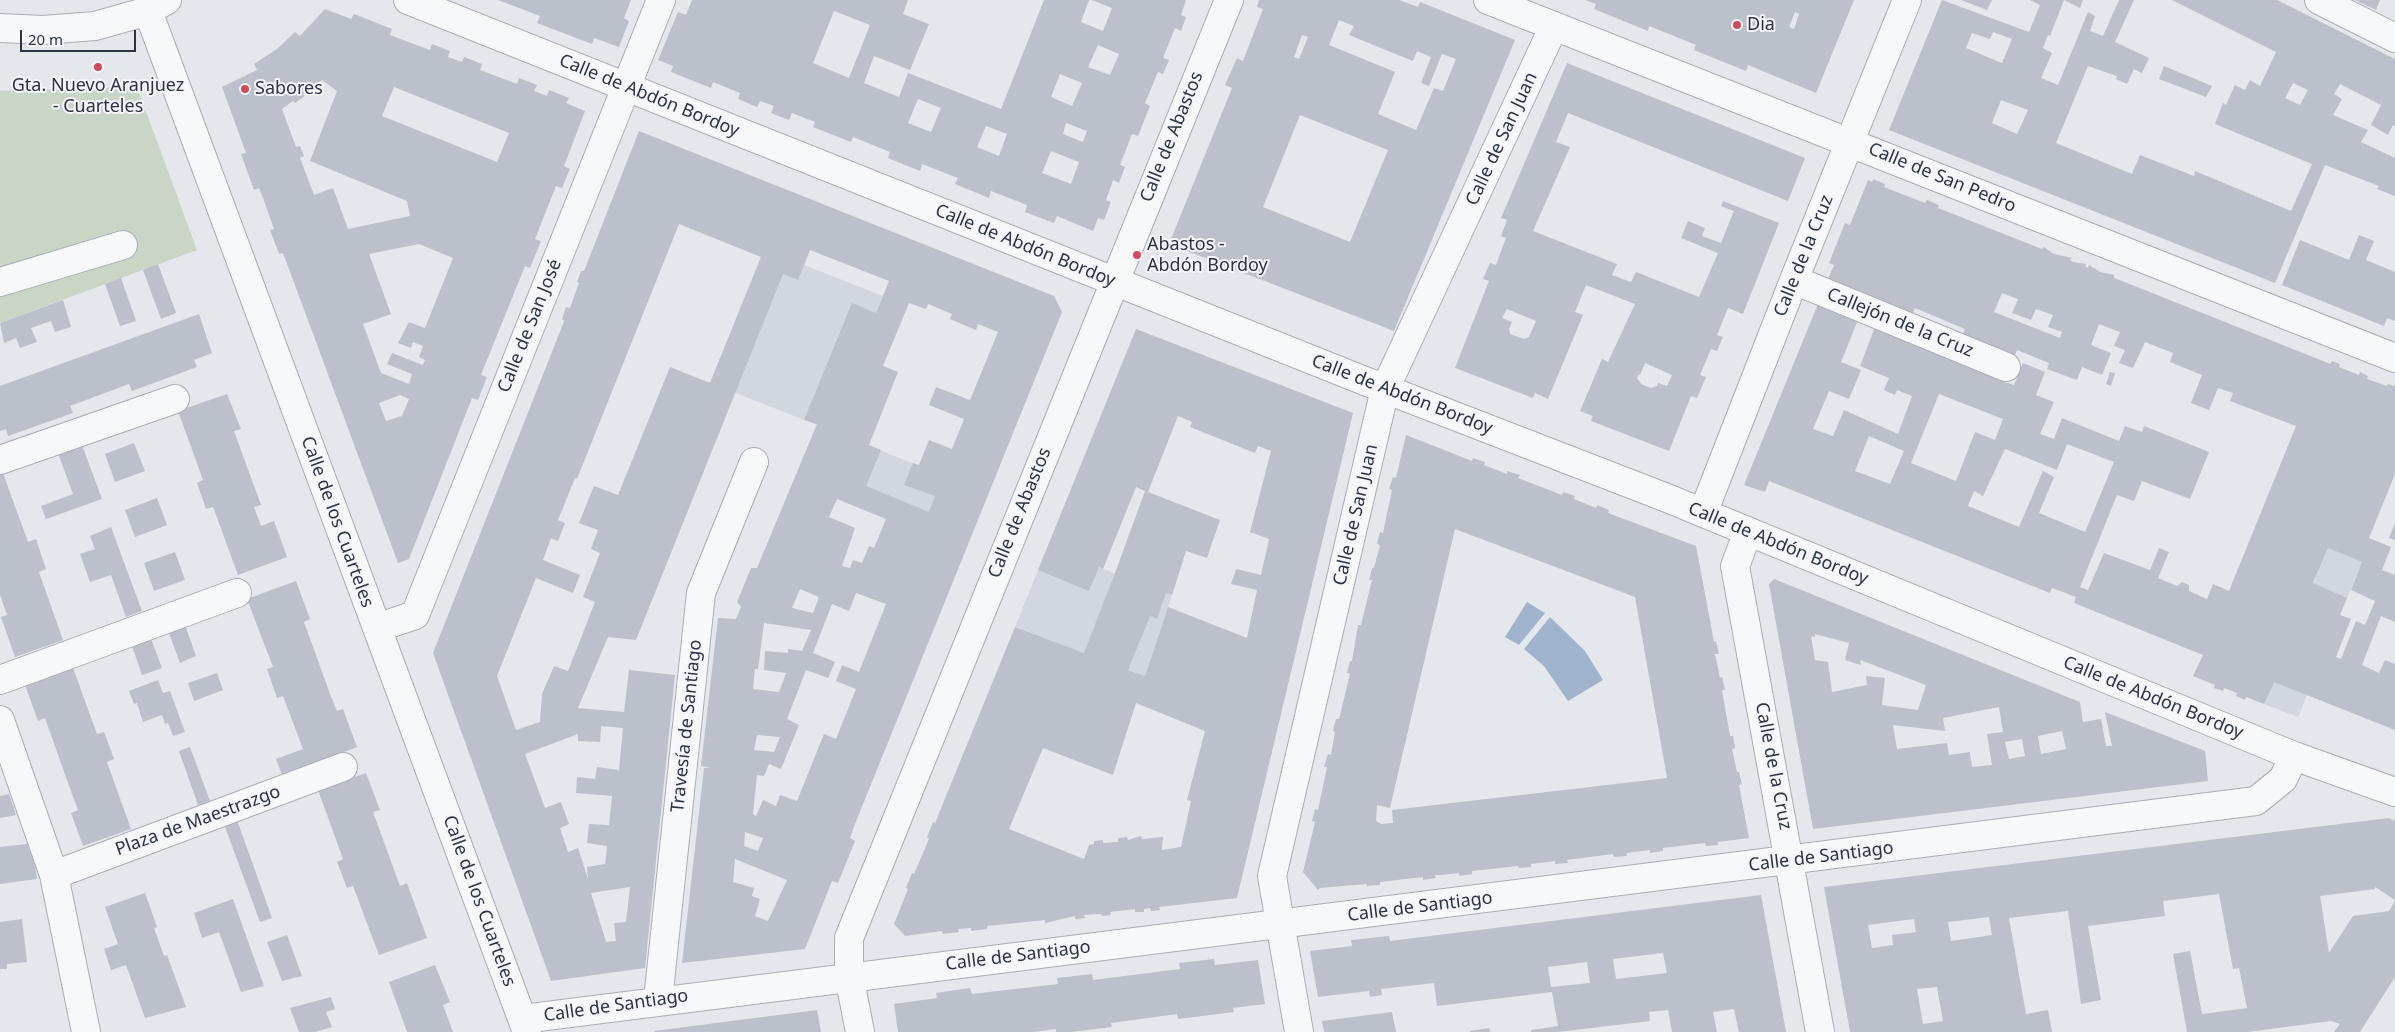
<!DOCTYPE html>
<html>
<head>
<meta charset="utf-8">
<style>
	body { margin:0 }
	#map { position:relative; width:2395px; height:1032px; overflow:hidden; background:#e4e7ec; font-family:"Noto Sans",sans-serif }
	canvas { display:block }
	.scale { position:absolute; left:20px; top:30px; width:116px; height:22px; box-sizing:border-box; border:2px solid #2b3445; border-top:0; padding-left:6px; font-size:15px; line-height:18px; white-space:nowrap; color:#2b3445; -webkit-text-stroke:4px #f4f6f9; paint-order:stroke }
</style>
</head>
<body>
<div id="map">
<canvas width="2395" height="1032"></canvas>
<div class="scale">20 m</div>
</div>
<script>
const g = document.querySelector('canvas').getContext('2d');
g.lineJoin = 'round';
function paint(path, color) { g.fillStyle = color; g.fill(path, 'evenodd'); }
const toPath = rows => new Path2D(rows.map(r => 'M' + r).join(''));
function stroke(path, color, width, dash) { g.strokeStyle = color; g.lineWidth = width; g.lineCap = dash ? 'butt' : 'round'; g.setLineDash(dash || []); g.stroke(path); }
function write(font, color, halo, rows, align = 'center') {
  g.font = font + ' "Noto Sans",sans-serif'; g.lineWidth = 4; g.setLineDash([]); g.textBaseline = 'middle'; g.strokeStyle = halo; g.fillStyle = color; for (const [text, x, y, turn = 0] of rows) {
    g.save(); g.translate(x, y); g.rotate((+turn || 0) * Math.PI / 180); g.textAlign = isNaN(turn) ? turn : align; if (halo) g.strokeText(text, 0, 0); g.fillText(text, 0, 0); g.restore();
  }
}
paint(toPath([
	[788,190,827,206,804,265,883,296,830,430,710,383],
	[861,443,989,493,974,527,837,499],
	[1047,548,1172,595,1145,676,1015,627],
	[2328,548,2362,562,2298,717,2264,704]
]), '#d2d6de');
paint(toPath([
	[137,87,197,250,0,323,0,91]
]), '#c9d6c5');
paint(toPath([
	[1527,602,1545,613,1519,645,1505,637],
	[1550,617,1585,651,1603,680,1568,701,1544,666,1524,649]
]), '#9fb4cc');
paint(toPath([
	[498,0,631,0,624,18,629,21,619,47,594,38,592,44,537,23,540,16],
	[692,0,908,0,903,14,929,24,910,70,874,56,864,83,899,97,908,73,1001,109,1044,0,1089,0,1081,22,1103,31,1112,8,1092,0,1186,0,1181,15,1186,17,1181,31,1175,28,1163,58,1169,60,1163,74,1158,72,1145,103,1150,106,1138,136,1132,134,1120,165,1125,167,1119,183,1113,180,1106,200,1111,202,1104,220,1098,218,1093,231,1057,216,1054,223,1025,212,1027,205,991,191,989,198,955,184,958,178,922,164,920,171,888,158,890,152,853,137,851,142,813,127,815,122,792,113,789,120,771,113,774,106,760,101,757,107,738,99,740,93,713,82,711,88,671,72,673,66,658,60,678,12,686,15],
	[834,11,870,25,849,78,813,63],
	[1098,45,1119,54,1110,75,1088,67],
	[1060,74,1082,83,1072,106,1051,97],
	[918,99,941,108,931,132,908,123],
	[1066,123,1087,131,1083,142,1063,134],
	[986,126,1007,134,999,156,977,147],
	[1051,151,1079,162,1071,184,1042,173],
	[1259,0,1399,0,1418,7,1420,2,1515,40,1394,331,1169,244,1232,88,1225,85,1237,58,1243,61,1263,9,1257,7],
	[1339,20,1354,26,1349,35,1413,61,1417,51,1431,57,1421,83,1429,86,1442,54,1456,59,1443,91,1434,88,1416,130,1378,114,1395,72,1329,45],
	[1302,35,1308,37,1299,59,1294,57],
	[1300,115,1388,150,1350,242,1263,207],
	[1585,0,1854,0,1816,93,1748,65,1746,71,1694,50,1696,45,1674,36,1649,26,1648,31,1594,9,1596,4],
	[1795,12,1799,14,1794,29,1789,27],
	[1942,0,2029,32,2040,5,2030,0,2064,0,2050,36,2048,35,2043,48,2052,53,2041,78,2058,85,2088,12,2095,16,2090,31,2103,36,2119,0,2134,0,2115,42,2149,58,2142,73,2134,69,2127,84,2116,79,2117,76,2088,66,2056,143,2132,174,2140,155,2194,176,2195,171,2291,211,2312,164,2215,124,2223,103,2226,105,2235,85,2245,90,2250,80,2260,86,2276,52,2172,0,2277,0,2395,59,2395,126,2393,125,2388,135,2371,125,2381,105,2340,84,2334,94,2342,99,2333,115,2368,130,2361,142,2395,158,2395,196,2377,189,2379,186,2325,165,2275,283,1889,130],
	[1993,32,2012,39,2002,63,1966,48,1972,33,1990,39],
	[2293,83,2308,90,2300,105,2285,98],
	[2001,100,2028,110,2017,134,1992,123],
	[1961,0,1992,0,1987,10],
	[2064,0,2083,0,2080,8],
	[2355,0,2380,0,2376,10],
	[325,9,351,19,354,14,392,29,390,35,411,43,430,50,432,44,450,51,448,57,462,62,464,57,482,64,480,70,517,84,519,78,537,85,534,91,547,96,549,90,569,98,566,103,585,111,564,166,570,169,562,188,556,186,554,191,535,239,541,241,530,268,525,266,481,375,487,377,478,400,472,398,409,559,398,563,283,253,279,254,270,230,274,229,263,198,259,188,254,190,241,154,246,153,222,87,257,70,254,64,277,49,295,32,300,36],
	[322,80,337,91,310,161,407,201,410,216,348,229,333,188,314,195,300,158,304,156,300,146,296,147,282,109,293,101,295,103,305,96,303,94],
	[394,87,509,133,497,162,382,116],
	[419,244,453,258,425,328,409,322,398,343,411,348,413,342,423,346,419,357,425,360,423,365,392,353,387,364,412,374,409,384,381,373,363,324,391,314,369,254],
	[400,395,409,399,402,416,386,421,379,403],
	[1567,63,1805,158,1788,201,1568,113,1556,142,1570,147,1533,231,1617,264,1612,275,1631,282,1636,272,1699,297,1718,253,1681,238,1688,221,1705,228,1702,236,1721,243,1734,211,1721,206,1723,201,1779,223,1743,314,1728,308,1717,335,1723,337,1717,351,1711,349,1700,375,1706,377,1697,398,1691,396,1669,451,1591,421,1593,416,1580,411,1602,359,1608,362,1635,304,1586,285,1575,312,1583,315,1548,399,1535,393,1533,398,1455,368,1489,281,1483,279,1490,263,1496,265,1506,238,1501,236,1507,220,1501,218],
	[1507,309,1536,321,1529,337,1524,339,1510,334,1509,329,1512,322,1502,318],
	[1645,363,1672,375,1667,386,1658,383,1657,386,1651,388,1641,384,1637,378,1639,374,1640,375],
	[2164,66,2212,86,2206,97,2159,79],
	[639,131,1054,296,1062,312,855,824,850,838,855,841,838,883,832,881,805,949,682,963,704,768,711,768,701,766,718,618,736,619,741,607,737,602,751,568,757,568,817,424,804,420,852,303,876,313,889,281,810,250,798,280,783,274,636,640,608,637,578,708,624,712,629,670,675,675,645,968,551,981,433,653,563,324,564,321,562,319,566,307,570,308,579,283,577,282,581,271,584,271],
	[679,224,761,257,710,383,670,367,618,495,594,486,579,523,598,530,591,549,600,553,583,597,595,602,568,671,554,666,542,694,540,722,516,730,497,676,536,578,573,593,580,575,543,560,551,538,558,541,565,523,558,520,575,478,577,479],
	[909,303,926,309,928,304,952,314,950,319,976,330,978,324,998,332,970,400,936,387,929,405,964,419,952,449,929,440,919,465,913,463,904,485,935,496,929,512,866,486,881,450,869,445,898,372,883,366],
	[837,499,886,519,874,548,869,546,862,563,853,560,850,568,842,566,855,528,829,517],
	[800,589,819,597,813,613,792,608],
	[856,593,886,604,859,672,842,665,836,681,856,689,836,739,824,734,797,801,780,795,776,806,763,800,756,816,753,814,757,775,764,776,769,764,781,769,799,725,787,719,806,670,828,678,835,662,813,653,832,604,849,611],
	[764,623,811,630,802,651,788,649,788,653,765,651,764,670,786,673,779,692,753,689,755,669,758,669],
	[601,726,623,728,619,770,597,767,595,779,577,777,576,793,612,796,609,825,589,824,587,843,607,846,605,864,587,867,588,879,578,848,568,852,560,828,569,824,561,802,545,808,525,754,578,734,578,741,600,742],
	[757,735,780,737,774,752,754,750],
	[745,832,763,838,758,851,744,846],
	[735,859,787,880,768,921,755,916,760,899,752,896,754,888,733,882],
	[630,887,626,922,614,923,616,941,606,942,591,893],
	[1873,179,1885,184,1884,187,1925,203,1927,200,1939,205,1938,208,2042,249,2044,247,2054,254,2072,258,2070,260,2073,262,2086,264,2085,266,2088,268,2089,265,2100,272,2114,275,2114,278,2117,279,2323,361,2330,364,2332,361,2340,364,2339,367,2359,375,2360,372,2368,376,2367,379,2387,386,2388,384,2395,386,2395,474,2369,538,2391,547,2382,570,2395,575,2395,622,2381,616,2362,665,2379,673,2385,660,2395,664,2395,730,2274,682,2264,704,2246,697,2245,700,2236,696,2237,693,2224,688,2223,691,2214,688,2215,685,2193,676,2203,655,2074,603,2076,597,2052,588,2050,593,1769,481,1765,492,1744,485,1818,304,1858,320,1841,362,1861,370,1849,399,1829,391,1813,429,1833,436,1844,410,1898,434,1912,396,1897,390,1895,395,1884,390,1889,378,1860,366,1875,327,2006,379,2004,382,2014,385,2023,363,2045,372,2036,395,2054,402,2040,434,2054,439,2062,418,2119,441,2125,426,2142,432,2144,426,2209,452,2190,499,2142,481,2134,501,2117,495,2080,587,2088,590,2104,553,2150,570,2159,548,2169,552,2158,578,2177,586,2182,582,2189,585,2189,591,2207,599,2213,584,2229,591,2296,426,2230,401,2233,393,2218,388,2209,410,2191,403,2202,375,2170,362,2173,353,2145,342,2133,368,2119,363,2125,350,2114,346,2120,332,2099,324,2091,345,2111,353,2102,375,2082,367,2077,380,2047,369,2049,363,2017,350,2013,360,1961,338,1965,329,1915,308,1911,318,1828,279,1834,265,1829,263,1845,223,1850,225,1868,180,1872,182],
	[2002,293,2018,299,2012,313,2031,320,2036,309,2053,315,2048,327,2062,332,2060,338,1994,312],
	[1939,394,2003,419,1995,440,1975,432,1956,481,1911,463],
	[1869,436,1904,451,1890,484,1855,471],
	[2067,444,2114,462,2085,532,2039,513,2054,477,2043,471,2019,527,1968,506,1974,491,1983,496,2005,449,2057,470],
	[2328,548,2362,562,2351,590,2375,601,2365,625,2356,621,2341,659,2336,657,2351,619,2340,615,2347,598,2313,583],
	[2359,235,2374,241,2366,260,2395,272,2395,321,2387,318,2384,326,2282,285,2300,240,2349,260],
	[158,264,176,313,161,319,143,270],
	[121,278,136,321,120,326,105,284],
	[63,300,71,327,55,332,51,321,31,328,37,342,20,348,16,338,4,343,0,323],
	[199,314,212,353,194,360,197,367,132,391,129,384,70,406,73,413,8,436,6,429,0,431,0,386],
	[1136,329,1353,413,1237,898,1159,907,1160,910,1151,911,1150,908,1144,909,1144,912,1135,912,1135,909,1110,912,1111,915,1102,916,1101,914,1084,915,1085,918,1075,919,1075,916,1045,923,1045,920,987,926,987,929,971,931,971,928,958,929,959,932,943,934,942,931,905,936,894,924,908,889,906,888,912,873,914,874,929,839,927,837,933,822,935,823,1015,627,1084,653,1115,573,1145,491,1136,487,1103,569,1099,567,1089,591,1038,570],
	[1178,416,1192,422,1190,427,1255,453,1258,446,1271,451,1250,532,1269,539,1261,575,1236,569,1231,584,1257,590,1247,638,1168,607,1145,676,1128,670,1150,616,1157,619,1166,593,1172,595,1186,551,1207,558,1220,520,1148,492],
	[1136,703,1205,731,1187,800,1191,801,1181,847,1162,850,1163,837,1142,839,1141,836,1128,840,1127,837,1118,838,1118,842,1103,843,1103,840,1094,841,1094,844,1089,845,1084,859,1009,829,1043,748,1113,775],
	[2110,372,2115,373,2111,386,2106,384],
	[227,394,241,429,234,431,261,505,254,507,261,526,274,521,287,557,238,575,213,507,206,509,197,483,203,480,178,411],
	[1406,435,1472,461,1473,458,1485,462,1484,465,1507,474,1507,471,1520,475,1518,478,1562,495,1563,492,1575,496,1574,499,1596,508,1597,505,1609,510,1608,513,1696,546,1714,642,1716,641,1719,654,1715,654,1720,678,1722,677,1725,690,1722,690,1730,736,1733,736,1735,748,1732,749,1737,772,1739,772,1742,784,1739,785,1749,838,1718,842,1718,845,1706,846,1705,843,1663,848,1663,851,1650,853,1650,850,1626,853,1627,856,1614,857,1613,854,1567,860,1568,863,1555,864,1555,861,1531,864,1531,867,1519,868,1518,866,1472,871,1472,874,1459,876,1459,873,1441,875,1435,875,1436,878,1423,880,1423,877,1380,882,1380,885,1367,886,1367,884,1320,888,1318,890,1303,872,1315,822,1312,821,1315,809,1318,810,1327,767,1324,767,1328,754,1331,755,1335,732,1333,731,1336,719,1339,719,1350,674,1347,673,1350,661,1352,661,1358,625,1361,625,1372,580,1369,580,1372,568,1374,568,1380,545,1377,544,1380,532,1383,533,1392,490,1389,489,1393,477,1396,478],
	[1455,529,1635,597,1667,778,1392,810,1393,823,1381,824,1376,821,1377,805,1390,808],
	[134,443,145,471,115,482,105,454],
	[82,445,102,499,46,519,41,506,73,494,58,453],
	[3,473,28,542,36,539,46,569,39,572,63,640,15,657,1,617,7,615,0,595,0,474],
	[157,498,167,525,135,537,125,510],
	[2395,523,2395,540,2389,538],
	[111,527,142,611,126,617,111,575,90,582,80,554,95,549,90,536],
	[175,552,185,580,154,591,144,563],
	[1774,579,2080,702,2083,722,2101,719,2106,746,2112,746,2105,712,2205,751,2208,781,1813,829,1769,584],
	[1815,634,1849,643,1845,660,1861,665,1860,660,1926,685,1918,710,1882,705,1885,678,1866,676,1867,685,1832,692,1828,662,1815,660,1811,636,1815,637],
	[1999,707,2003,732,1987,734,1992,765,1972,767,1970,752,1949,755,1947,743,1897,749,1893,725,1945,731,1943,718],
	[2062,731,2066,749,2041,754,2038,736],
	[2022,739,2025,756,2009,759,2005,742],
	[296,581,310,619,304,622,330,694,337,711,343,709,357,747,282,775,276,759,303,749,283,696,277,698,267,669,273,667,247,599],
	[184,622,196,656,180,663,167,628],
	[150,636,162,668,142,675,131,643],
	[72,665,97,734,104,732,114,759,107,762,131,829,83,846,71,813,78,810,72,794,45,718,38,721,24,682],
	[217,673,223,690,194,701,188,683],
	[158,680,163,693,170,691,185,732,173,736,168,723,165,724,162,715,143,722,137,703,134,704,129,691],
	[190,747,210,801,198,805,179,751],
	[366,773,380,810,373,812,400,886,407,883,427,938,379,955,353,886,347,888,337,862,343,859,318,790],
	[9,794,16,815,0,818,0,796],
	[2389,818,2395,821,2395,900,2375,887,2375,889,2320,896,2329,953,2353,916,2389,911,2395,901,2395,977,2360,1032,2334,1032,2340,1024,2331,1021,2248,1032,2187,1032,2173,954,2190,951,2202,1014,2247,1008,2239,968,2233,969,2219,894,2163,901,2165,916,2088,926,2101,1000,2081,1004,2068,911,2009,918,2026,1014,2048,1010,2052,1032,1850,1032,1824,887],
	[1989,917,1992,935,1951,941,1948,922],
	[1914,919,1916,932,1892,935,1893,945,1872,948,1868,925],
	[1937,987,1943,1021,1923,1024,1917,989],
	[237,820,272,918,260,922,224,824],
	[27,844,35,865,37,879,0,884,0,847],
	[145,893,157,927,154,928,164,956,167,955,186,1007,145,1018,126,965,111,970,104,949,118,944,105,907],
	[1761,895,1786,1032,1739,1032,1734,1009,1713,1012,1717,1032,1672,1032,1668,1010,1649,1012,1650,1021,1558,1032,1531,1032,1531,1030,1558,1026,1552,992,1437,1006,1434,983,1381,989,1382,995,1370,997,1369,991,1318,997,1310,951,1352,946,1351,940,1389,936,1390,941],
	[1663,953,1667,973,1616,979,1613,959],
	[1587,962,1590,983,1551,987,1548,967],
	[233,899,264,986,241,992,219,932,202,938,194,913],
	[22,919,27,962,7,964,7,969,0,969,0,922],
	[287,935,302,976,282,981,267,942],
	[1214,959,1215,965,1258,960,1265,1004,1233,1008,1234,1012,1178,1019,1177,1014,1111,1023,1112,1027,1071,1032,1056,1032,1056,1029,1034,1032,898,1032,894,1004,937,998,936,993,970,988,972,994,1058,984,1057,978,1092,974,1093,980,1180,969,1179,963],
	[435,965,450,1002,443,1005,453,1032,407,1032,389,982],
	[331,997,335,1009,326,1012,332,1027,315,1032,299,1032,290,1008],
	[817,1010,821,1032,655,1032,654,1031],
	[1392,1012,1396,1032,1324,1032,1322,1021],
	[1489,1028,1490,1032,1470,1032,1470,1031]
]), '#bbc0ca');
const minor = toPath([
	[408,0,1385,389,1667,498,2294,756,2395,792],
	[1488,0,2395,358],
	[2319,0,2395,38],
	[148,11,527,1032],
	[0,28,43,30,95,26,148,11,167,0],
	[1794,280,2006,367],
	[0,282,123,245],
	[0,460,175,399],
	[1703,513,1794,280,1907,0],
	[1748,532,1735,566,1820,1032],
	[377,628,415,615,661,0],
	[0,680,237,593],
	[0,720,54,875,86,1032],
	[54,875,343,767],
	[658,1000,701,593,754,462],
	[523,1019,2256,801,2283,779,2294,756],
	[860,1032,849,976,849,938,1229,0],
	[1299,1032,1272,876,1385,389,1554,26]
]);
stroke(minor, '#a9aeb7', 30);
stroke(minor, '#f7f8fa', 28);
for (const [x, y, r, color] of [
	[1737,25,5,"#d1495b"],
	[98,67,5,"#d1495b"],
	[245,89,5,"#d1495b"],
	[1137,255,5,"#d1495b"]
]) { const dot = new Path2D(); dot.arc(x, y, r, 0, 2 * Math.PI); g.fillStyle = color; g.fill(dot); stroke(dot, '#f4f6f9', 2); }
write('18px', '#2b3445', '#f4f6f9', [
	["Dia",1747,25],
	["Gta. Nuevo Aranjuez",98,86,"center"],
	["- Cuarteles",98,107,"center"],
	["Sabores",255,89],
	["Abastos -",1147,245],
	["Abdón Bordoy",1147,266]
], 'left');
write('18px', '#2b3445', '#f4f6f9', [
	["Calle de Abdón Bordoy",649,96,22],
	["Calle de Abastos",1172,137,-68],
	["Calle de San Juan",1502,139,-65],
	["Calle de San Pedro",1942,178,22],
	["Calle de Abdón Bordoy",1025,246,22],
	["Calle de la Cruz",1804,256,-68],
	["Callejón de la Cruz",1900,323,22],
	["Calle de San José",530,326,-68],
	["Calle de Abdón Bordoy",1402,395,21],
	["Calle de Abastos",1020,513,-68],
	["Calle de San Juan",1356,515,-77],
	["Calle de los Cuarteles",337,522,70],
	["Calle de Abdón Bordoy",1778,544,22],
	["Calle de Abdón Bordoy",2153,698,22],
	["Travesía de Santiago",687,726,-84],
	["Calle de la Cruz",1773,766,79],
	["Plaza de Maestrazgo",198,821,-20],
	["Calle de Santiago",1821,857,-7],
	["Calle de los Cuarteles",479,901,70],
	["Calle de Santiago",1420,907,-7],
	["Calle de Santiago",1018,956,-7],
	["Calle de Santiago",616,1006,-8]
]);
</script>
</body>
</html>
